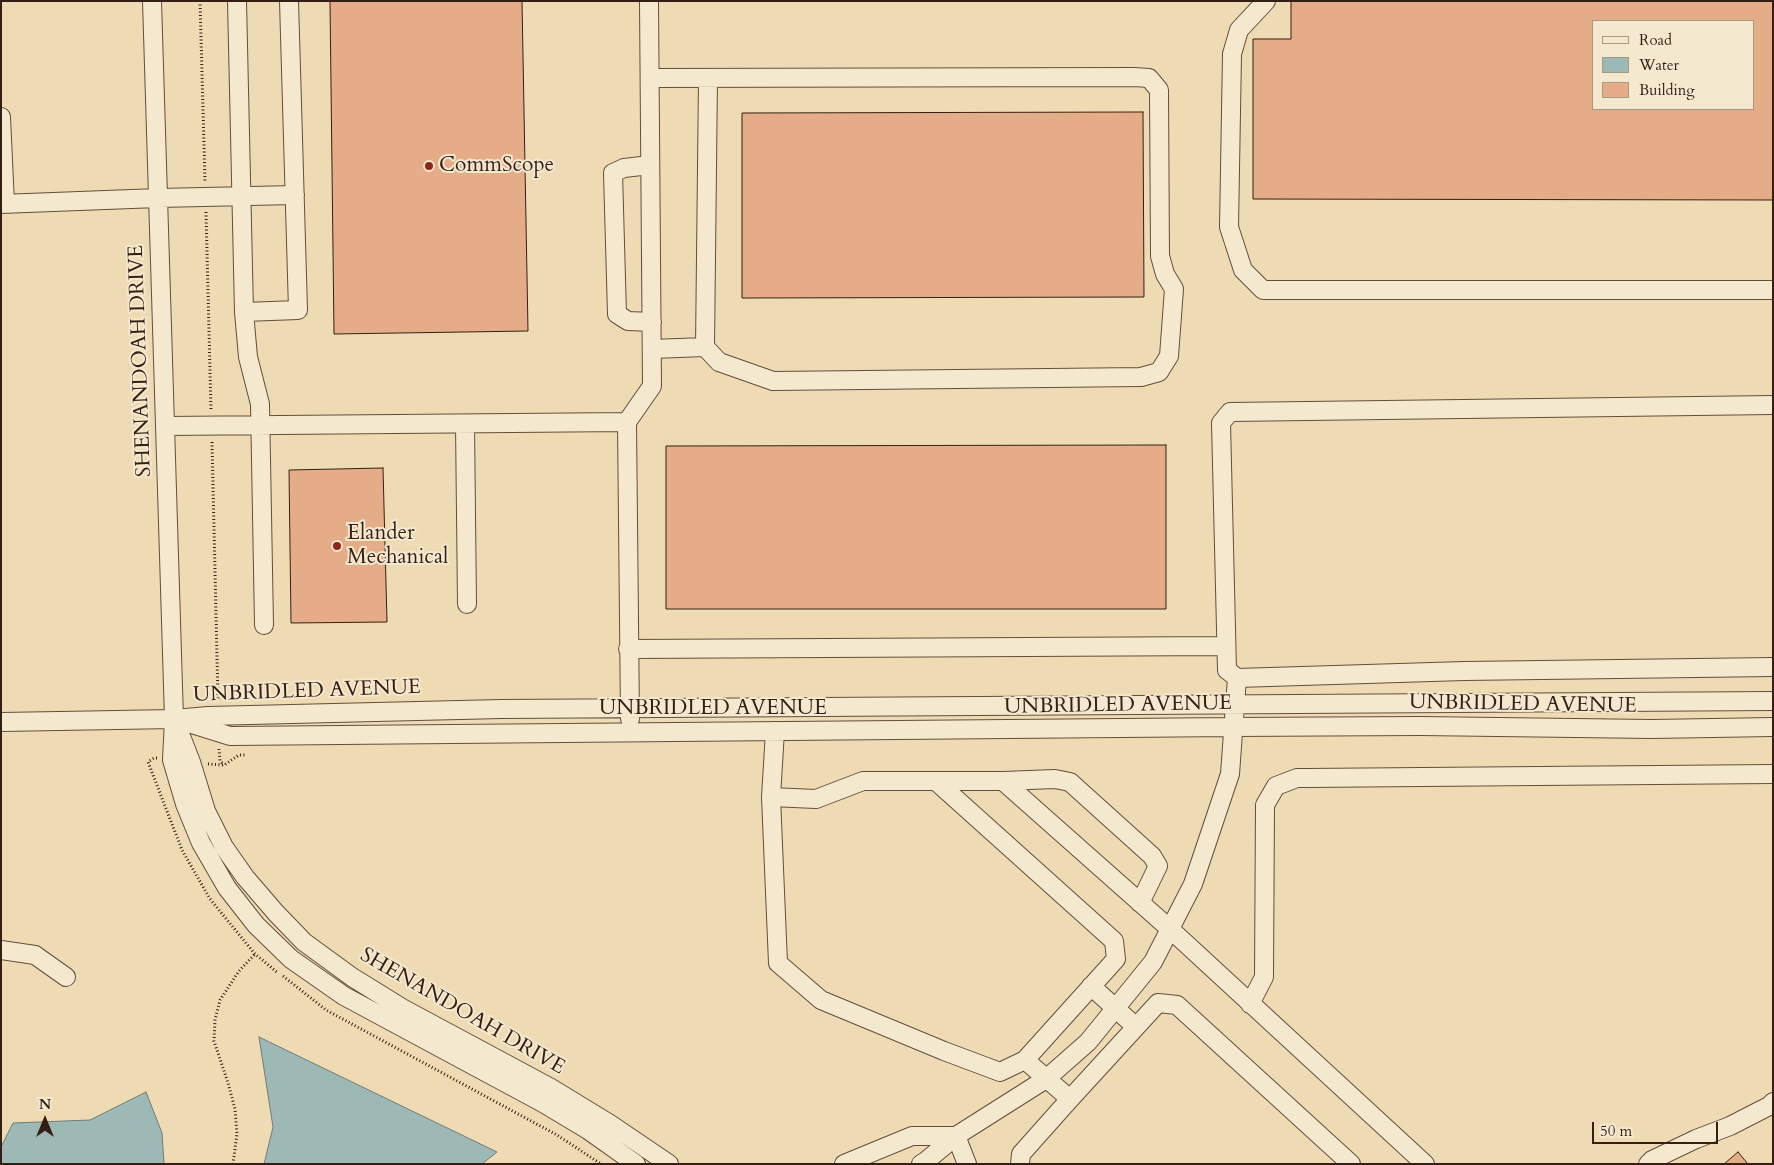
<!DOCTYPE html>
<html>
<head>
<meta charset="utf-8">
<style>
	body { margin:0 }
	#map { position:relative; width:1774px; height:1165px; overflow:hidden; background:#eedbb4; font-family:Cardo,serif }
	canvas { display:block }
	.frame { position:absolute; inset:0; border:2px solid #351f14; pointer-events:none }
	.legend { position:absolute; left:1592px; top:20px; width:162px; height:90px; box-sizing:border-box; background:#f4e8ce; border:1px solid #a89884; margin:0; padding:6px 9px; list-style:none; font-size:15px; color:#351f14 }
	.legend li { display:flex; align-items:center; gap:10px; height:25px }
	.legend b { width:25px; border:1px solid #a89884 }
	.north { position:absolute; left:20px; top:1095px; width:50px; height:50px; -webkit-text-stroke:4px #f4e8ce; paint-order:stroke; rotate:0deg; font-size:14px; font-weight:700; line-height:20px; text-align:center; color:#351f14 }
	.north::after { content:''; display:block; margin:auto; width:18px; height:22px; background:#351f14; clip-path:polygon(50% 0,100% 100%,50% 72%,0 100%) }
	.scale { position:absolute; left:1592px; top:1122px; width:126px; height:22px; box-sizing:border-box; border:2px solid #351f14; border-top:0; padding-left:6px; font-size:15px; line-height:18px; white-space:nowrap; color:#351f14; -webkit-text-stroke:4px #f4e8ce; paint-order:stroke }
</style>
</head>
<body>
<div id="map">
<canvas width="1774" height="1165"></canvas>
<div class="frame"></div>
<ul class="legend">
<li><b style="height:6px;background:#f4e8ce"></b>Road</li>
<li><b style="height:14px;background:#9cb9b6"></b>Water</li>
<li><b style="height:14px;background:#e5ad87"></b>Building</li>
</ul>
<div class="north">N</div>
<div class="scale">50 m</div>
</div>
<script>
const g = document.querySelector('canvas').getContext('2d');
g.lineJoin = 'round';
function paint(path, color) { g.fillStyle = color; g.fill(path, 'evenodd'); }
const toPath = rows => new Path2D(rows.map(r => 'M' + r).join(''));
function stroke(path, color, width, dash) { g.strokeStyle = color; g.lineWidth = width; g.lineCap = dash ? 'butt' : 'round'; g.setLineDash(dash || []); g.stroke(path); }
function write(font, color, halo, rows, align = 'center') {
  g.font = font + ' Cardo,serif'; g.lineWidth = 4; g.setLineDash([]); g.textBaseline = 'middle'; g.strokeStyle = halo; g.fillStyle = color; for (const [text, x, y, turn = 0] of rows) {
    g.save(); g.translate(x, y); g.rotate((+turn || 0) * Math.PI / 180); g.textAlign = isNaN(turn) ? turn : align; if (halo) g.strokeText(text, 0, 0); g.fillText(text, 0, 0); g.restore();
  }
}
const water = toPath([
	[259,1037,497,1152,482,1164,264,1164,273,1127,259,1037],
	[146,1092,162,1133,164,1164,1,1164,1,1147,13,1123,90,1120,146,1092]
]);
paint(water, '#9cb9b6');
stroke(water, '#737b75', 1);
const building = toPath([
	[330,1,522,1,528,331,334,334,330,1],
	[1291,1,1773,1,1773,200,1253,199,1253,39,1291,39,1291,1],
	[1593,21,1753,21,1753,109,1593,109,1593,21],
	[1143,112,1144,297,742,298,742,113,1143,112],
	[1166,445,1166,609,666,609,666,446,1166,445],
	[383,468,387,622,291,623,289,470,383,468],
	[1738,1152,1748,1164,1724,1164,1738,1152]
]);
paint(building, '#e5ad87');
stroke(building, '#351f14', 1);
const minor = toPath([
	[152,1,174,719,172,760,185,804,201,843,227,888,256,925,291,959,344,996,543,1103,588,1130,636,1164],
	[237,1,244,312,298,310,289,1],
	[1266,1,1239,30,1232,54,1229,227,1243,270,1263,290,1773,290],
	[650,78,1134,77,1149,78,1159,90,1160,256,1165,274,1174,289,1169,356,1159,372,1141,377,773,381,719,362,705,347,652,349],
	[1,117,5,204],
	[650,165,624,168,613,173,617,314,628,321,652,322],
	[1,204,158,198,295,195],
	[244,312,248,357,260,404,264,625],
	[705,347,708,78],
	[1773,405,1230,412,1221,423,1227,670,1237,678,1464,671,1773,667],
	[627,422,630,719],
	[465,424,467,604],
	[165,426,627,422,652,386,649,1],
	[628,649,1226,646],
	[182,721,230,736,1232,727,1420,726,1652,729,1773,727],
	[1,722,174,719,208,716,501,709,1773,701],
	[177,726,191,762,206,811,224,847,245,877,276,913,304,942,352,977,402,1008,551,1088,610,1124,669,1164],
	[775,731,771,797,778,963,821,1000,944,1051,1000,1072,1025,1060,1116,959,1114,941,937,782],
	[1003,781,1170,929,1425,1164],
	[771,797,816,799,863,781,1003,781,1055,779,1070,782,1152,856,1158,866,1140,903],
	[1,950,35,955,66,977],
	[1091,986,1136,1027],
	[1250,1004,1264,977,1265,805,1276,786,1297,778,1306,778,1773,774],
	[1025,1060,1070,1099],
	[956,1136,967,1164],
	[844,1164,912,1136,956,1136],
	[921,1164,926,1161,956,1136,1046,1079,1088,1042,1153,962,1193,884,1230,774,1237,678],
	[1020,1164,1021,1154,1070,1099,1158,1003,1177,1005,1351,1164],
	[1648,1164,1652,1160,1696,1139,1730,1126,1769,1106,1773,1102]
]);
stroke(minor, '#634e3c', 20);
stroke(toPath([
	[200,1,205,181],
	[206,212,211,410],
	[212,442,218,700],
	[219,749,220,761,224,765],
	[157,758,154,758,148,762,182,850,210,899,255,954,278,973],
	[208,764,224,765,239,755,246,755],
	[283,976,326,1010,557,1135,601,1164],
	[233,1164,237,1134,235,1109,228,1083,214,1041,215,1020,220,1000,239,971,255,954]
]), '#351f14', 3, [1, 2.5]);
stroke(minor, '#f4e8ce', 18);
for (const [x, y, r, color] of [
	[429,166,5,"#8f2418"],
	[337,546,5,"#8f2418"]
]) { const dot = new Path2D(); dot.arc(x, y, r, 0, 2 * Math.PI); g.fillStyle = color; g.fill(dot); stroke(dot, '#f4e8ce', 2); }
write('21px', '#351f14', '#f4e8ce', [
	["CommScope",439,166],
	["Elander",347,534],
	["Mechanical",347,558]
], 'left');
write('21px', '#351f14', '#f4e8ce', [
	["SHENANDOAH DRIVE",141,361,-92],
	["UNBRIDLED AVENUE",307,692,-2],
	["UNBRIDLED AVENUE",1523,705,1],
	["UNBRIDLED AVENUE",1118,706,-1],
	["UNBRIDLED AVENUE",713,709],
	["SHENANDOAH DRIVE",462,1012,30]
]);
</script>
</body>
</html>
